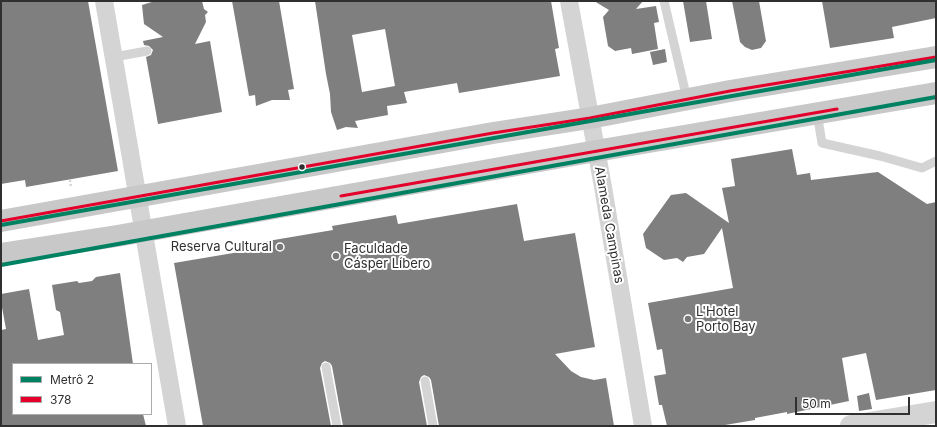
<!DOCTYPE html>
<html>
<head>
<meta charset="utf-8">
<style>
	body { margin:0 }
	#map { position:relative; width:937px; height:427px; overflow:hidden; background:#fff; font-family:Inter,sans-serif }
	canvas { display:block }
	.frame { position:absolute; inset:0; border:2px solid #303030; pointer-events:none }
	.legend { position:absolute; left:12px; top:363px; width:140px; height:52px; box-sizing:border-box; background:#fff; border:1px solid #acacac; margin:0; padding:5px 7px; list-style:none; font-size:12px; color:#303030 }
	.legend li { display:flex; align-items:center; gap:8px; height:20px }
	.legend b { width:20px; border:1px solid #acacac }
	.scale { position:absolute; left:795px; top:397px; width:115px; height:18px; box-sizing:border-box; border:2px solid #303030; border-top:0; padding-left:5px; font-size:12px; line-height:14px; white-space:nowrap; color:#303030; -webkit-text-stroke:3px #fff; paint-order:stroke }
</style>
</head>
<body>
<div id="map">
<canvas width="937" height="427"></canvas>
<div class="frame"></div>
<ul class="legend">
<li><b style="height:5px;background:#008162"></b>Metrô 2</li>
<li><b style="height:5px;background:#e4002b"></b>378</li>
</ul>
<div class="scale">50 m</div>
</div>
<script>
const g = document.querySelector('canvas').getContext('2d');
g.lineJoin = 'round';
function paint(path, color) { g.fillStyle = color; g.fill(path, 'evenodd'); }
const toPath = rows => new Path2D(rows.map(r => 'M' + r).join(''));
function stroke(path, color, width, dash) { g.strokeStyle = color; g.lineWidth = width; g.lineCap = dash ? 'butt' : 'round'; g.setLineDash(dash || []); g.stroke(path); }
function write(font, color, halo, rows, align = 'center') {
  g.font = font + ' Inter,sans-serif'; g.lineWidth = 4; g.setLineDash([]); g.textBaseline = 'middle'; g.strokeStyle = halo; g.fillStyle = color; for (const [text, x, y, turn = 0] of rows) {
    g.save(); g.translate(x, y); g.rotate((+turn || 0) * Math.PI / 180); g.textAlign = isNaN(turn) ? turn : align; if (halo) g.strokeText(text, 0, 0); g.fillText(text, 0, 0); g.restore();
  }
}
paint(toPath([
	[1,1,88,1,118,171,26,187,25,180,1,184],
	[155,1,202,1,204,9,208,12,205,15,206,22,195,44,210,41,222,112,158,124,146,57,151,55,153,50,149,46,144,45,143,41,163,37,144,24,142,5],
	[232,1,279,1,294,89,288,90,290,100,272,100,256,106,255,95,249,96],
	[315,1,551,1,559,48,555,49,560,76,459,93,457,83,404,92,407,103,387,106,388,115,355,121,358,128,346,127,337,130,331,112,330,94,326,74],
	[385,29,395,86,362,92,352,35],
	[594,1,643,1,636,9,656,6,659,22,654,23,658,49,632,54,631,48,615,51,608,46,603,17,609,10],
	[683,1,706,1,712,39,690,42],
	[732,1,759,1,766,41,761,48,752,50,745,47,740,42],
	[822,1,936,1,936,18,892,27,894,38,830,48],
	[665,49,667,62,653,65,650,52],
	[792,149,797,175,810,173,811,180,878,172,927,204,936,202,936,390,876,400,866,353,842,358,849,401,787,414,787,412,755,418,755,420,725,425,725,426,667,426,662,405,659,405,654,376,666,374,662,349,657,350,648,303,733,288,722,228,704,254,687,257,683,262,677,258,664,260,646,248,643,234,671,195,686,193,729,223,722,188,735,186,731,159],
	[517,204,524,241,575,233,595,347,555,354,571,371,581,377,594,380,606,378,614,426,439,426,431,380,429,377,424,375,421,377,419,382,427,426,343,426,332,366,330,363,325,361,322,363,320,368,331,426,203,426,174,263,263,248,262,242,333,230,332,226,396,215,398,224],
	[120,273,133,364,13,364,13,414,143,414,146,426,1,426,1,330,6,329,1,302,1,294,29,289,38,340,64,335,60,312,56,310,52,285,77,281,79,283,92,281,96,277],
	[869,393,872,409,859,411,857,396]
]), '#7f7f7f');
stroke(toPath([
	[70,180,71,188]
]), '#d4d4d4', 2.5, [2, 2]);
stroke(toPath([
	[664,1,687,99],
	[114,57,147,51],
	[817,113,822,143,880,156,922,168,936,161],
	[326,367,337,426],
	[425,381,433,426]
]), '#d4d4d4', 9);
stroke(toPath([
	[104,1,177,426],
	[569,1,603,187,643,426]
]), '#d4d4d4', 18);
stroke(toPath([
	[851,426,936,412]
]), '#d4d4d4', 22);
stroke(toPath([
	[1,221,493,133,590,118,730,91,936,57],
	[1,254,117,236,596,151,936,93]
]), '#c8c8c8', 22);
stroke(toPath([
	[341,196,837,109],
	[1,221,493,133,590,118,730,91,936,57]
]), '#e4002b', 3);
stroke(toPath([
	[1,225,936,60],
	[1,265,936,97]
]), '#008162', 4);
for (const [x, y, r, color] of [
	[302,167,3.5,"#303030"],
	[280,247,4,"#787878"],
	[336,256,4,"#787878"],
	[688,319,4,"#787878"]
]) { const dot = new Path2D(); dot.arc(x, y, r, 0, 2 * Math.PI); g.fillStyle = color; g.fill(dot); stroke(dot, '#fff', 1.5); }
write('13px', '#303030', '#fff', [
	["Alameda Campinas",609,225,80]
]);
write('13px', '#303030', '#fff', [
	["Reserva Cultural",272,247,"right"],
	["Faculdade",344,249],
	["Cásper Líbero",344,264],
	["L'Hotel",696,312],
	["Porto Bay",696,327]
], 'left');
</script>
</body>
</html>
